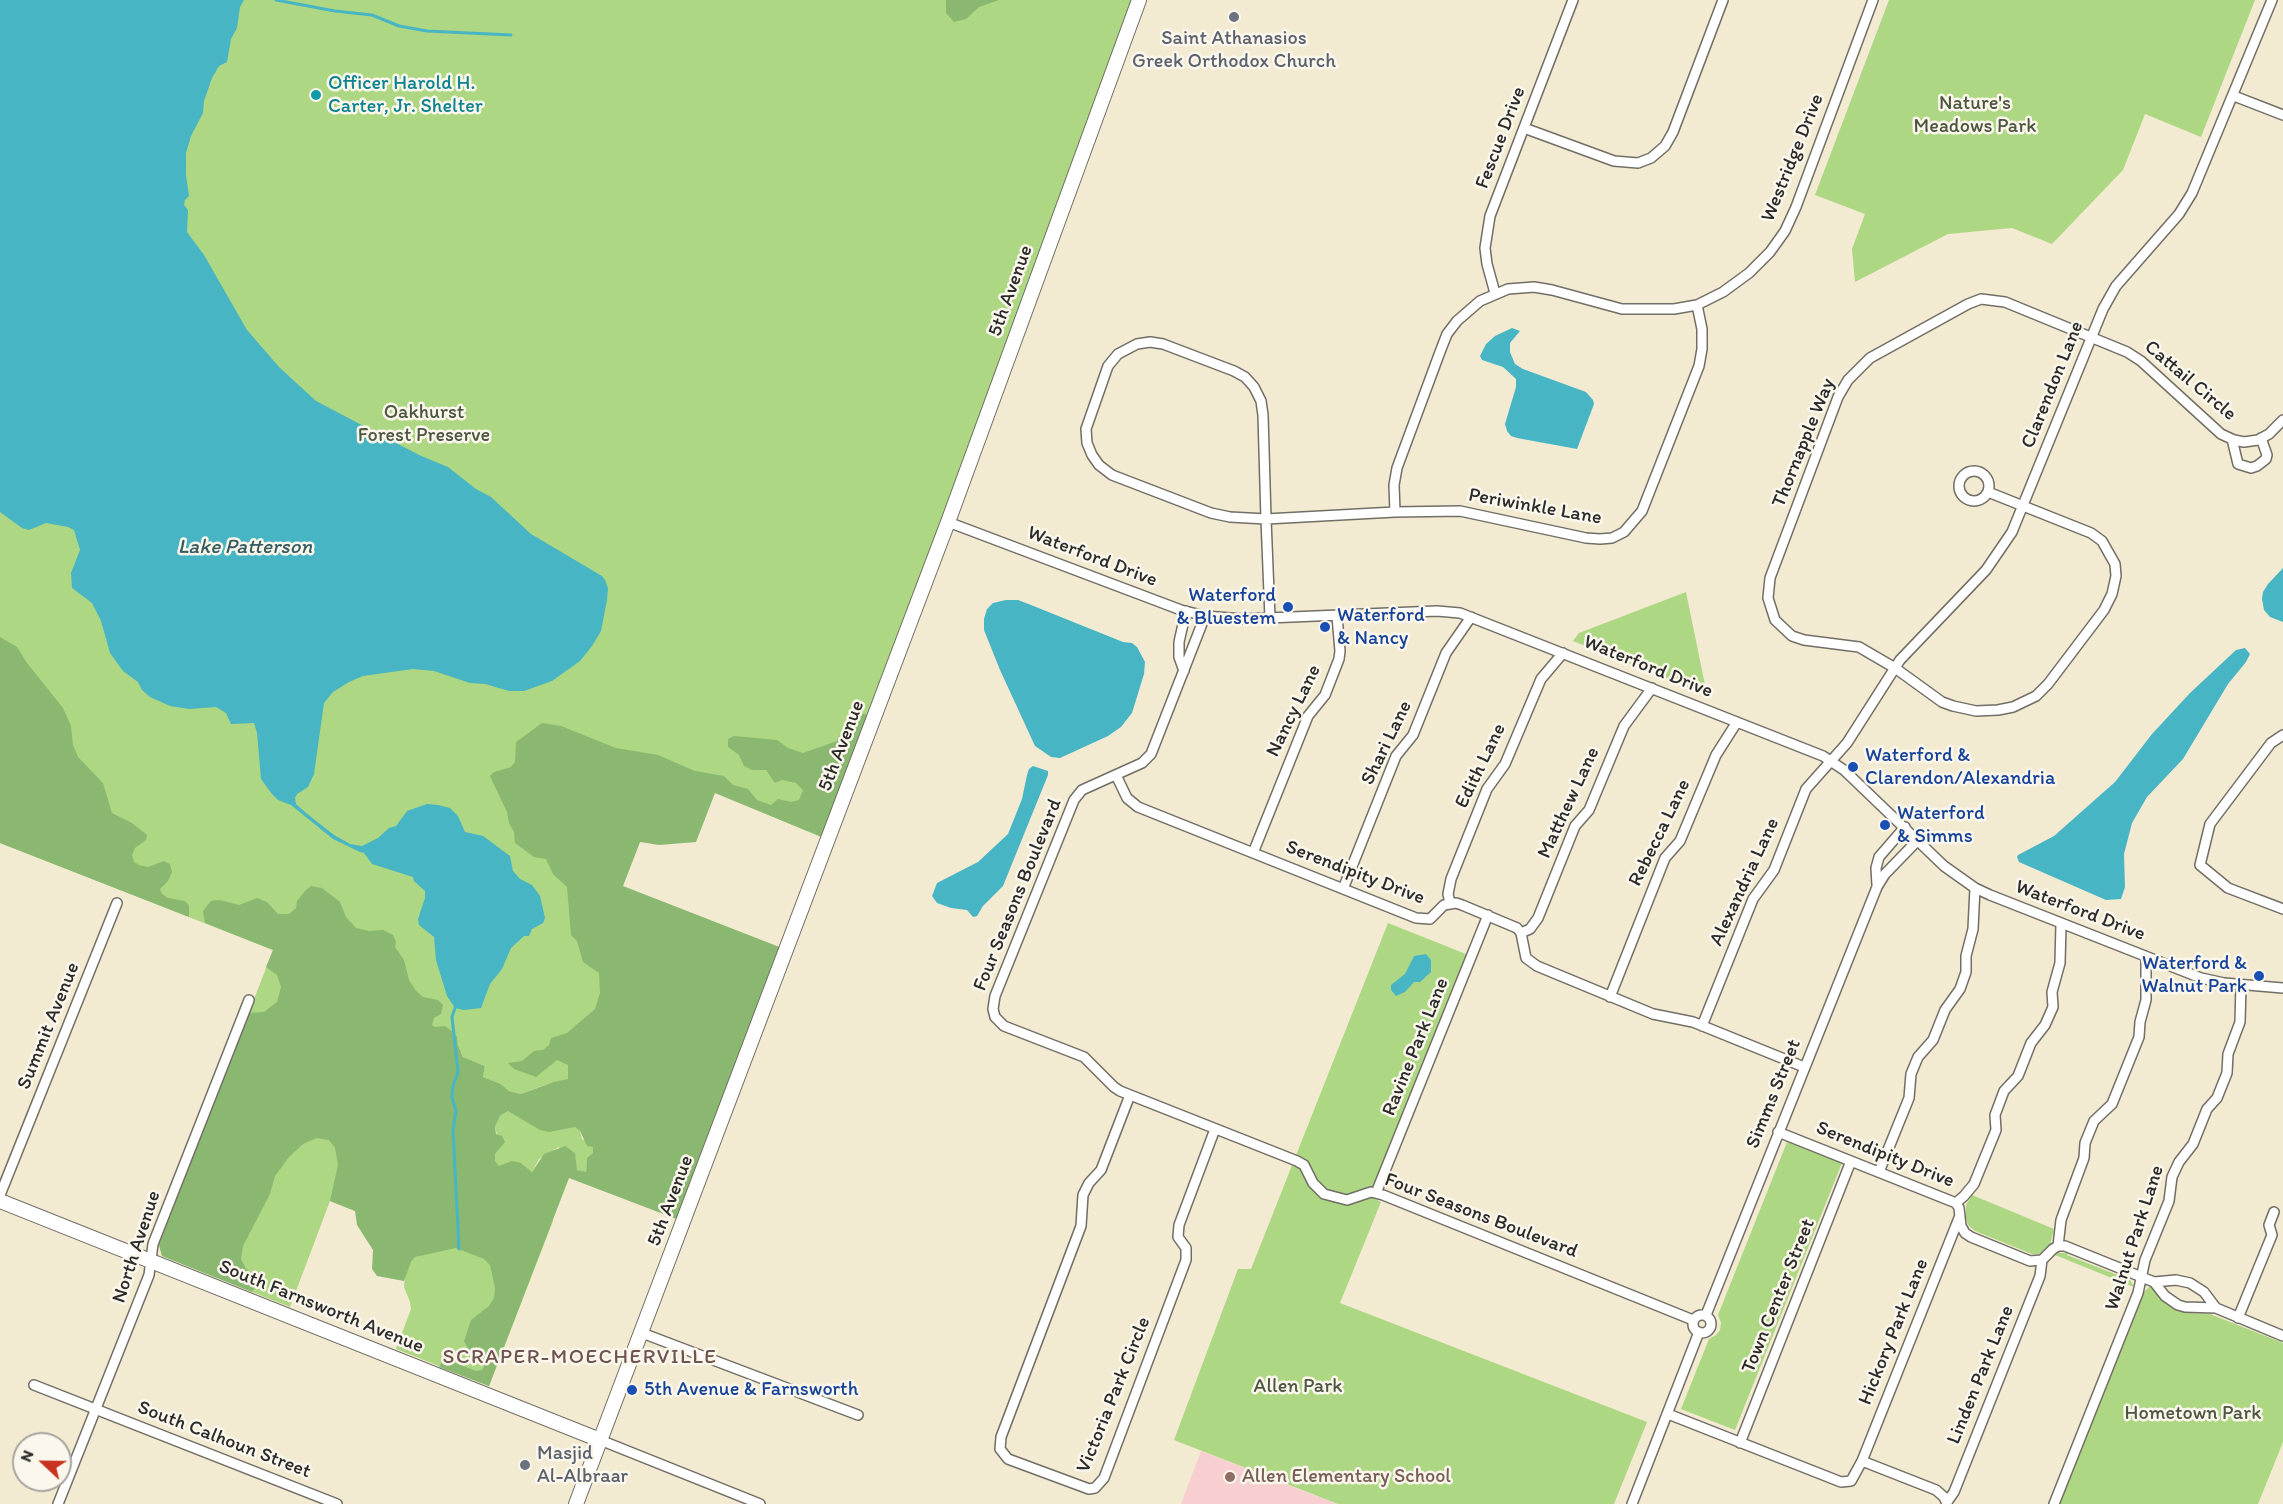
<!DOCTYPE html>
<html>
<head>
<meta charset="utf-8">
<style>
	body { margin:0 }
	#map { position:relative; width:2283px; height:1504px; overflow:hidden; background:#f3ead2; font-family:Itim,sans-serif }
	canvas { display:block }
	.north { position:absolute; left:12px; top:1432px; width:60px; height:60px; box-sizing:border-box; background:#fbf7ec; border:2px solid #a8a59f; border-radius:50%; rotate:292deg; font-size:16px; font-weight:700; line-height:24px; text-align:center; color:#2b2b2b }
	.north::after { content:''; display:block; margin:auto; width:21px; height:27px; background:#c8321e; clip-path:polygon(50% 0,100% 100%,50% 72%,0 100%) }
</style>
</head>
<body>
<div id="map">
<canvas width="2283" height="1504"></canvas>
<div class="north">N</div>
</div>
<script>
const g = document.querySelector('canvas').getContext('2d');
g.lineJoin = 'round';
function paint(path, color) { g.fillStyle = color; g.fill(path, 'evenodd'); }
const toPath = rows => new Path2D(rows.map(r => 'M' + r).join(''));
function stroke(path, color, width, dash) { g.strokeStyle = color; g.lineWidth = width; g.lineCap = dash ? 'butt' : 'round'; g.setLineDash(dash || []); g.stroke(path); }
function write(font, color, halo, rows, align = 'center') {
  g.font = font + ' Itim,sans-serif'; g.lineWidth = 5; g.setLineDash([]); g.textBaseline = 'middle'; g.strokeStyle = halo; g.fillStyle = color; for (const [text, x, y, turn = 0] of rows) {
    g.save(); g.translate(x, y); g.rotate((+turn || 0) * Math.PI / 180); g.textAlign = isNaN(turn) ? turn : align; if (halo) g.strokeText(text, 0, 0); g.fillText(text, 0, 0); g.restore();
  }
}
paint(toPath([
	[1201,1451,1337,1504,1181,1504]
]), '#f7cfd1');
paint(toPath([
	[0,0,1132,0,824,838,667,773,623,885,705,1147,545,1085,521,1094,509,1091,501,1084,483,1077,485,1066,463,1057,461,1052,389,1157,553,1221,489,1386,396,1349,411,1309,410,1302,404,1287,405,1276,411,1262,415,1257,433,1252,436,1243,330,1201,290,1307,162,1256,159,1245,273,950,0,843],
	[1889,0,2255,0,2201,137,2145,114,2123,170,2052,244,2012,228,1948,234,1855,282,1852,249,1865,214,1815,195],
	[1686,592,1707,695,1573,641,1579,633],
	[1388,923,1466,954,1369,1196,1381,1202,1340,1303,1647,1422,1614,1504,1338,1504,1174,1440,1238,1269,1251,1269],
	[508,1111,559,1130,570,1126,575,1126,580,1131,582,1139,594,1147,593,1153,587,1159,586,1173,576,1170,559,1147,539,1159,532,1172,521,1163,499,1167,495,1161,495,1154,500,1146,495,1127,500,1116],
	[1787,1142,1842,1163,1735,1430,1681,1409,1709,1339,1716,1335,1720,1330,1721,1323,1718,1315],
	[1972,1195,2054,1229,2050,1245,2039,1254,2032,1254,1975,1231,1968,1225,1966,1218,1966,1205],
	[2058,1253,2068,1253,2067,1255,2130,1280,2134,1287,2055,1255],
	[2150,1286,2173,1308,2188,1313,2210,1314,2283,1343,2283,1442,2258,1504,2058,1504,2143,1293]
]), '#add782');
paint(toPath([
	[946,0,999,0,979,7,966,19,954,22,946,13],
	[0,637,17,647,27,663,63,708,71,726,73,745,78,757,103,783,112,813,132,823,147,835,146,840,135,848,132,855,134,862,139,865,148,867,164,861,170,864,172,872,168,881,160,889,162,894,168,898,185,901,189,906,189,917,0,843],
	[861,713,869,715,824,838,715,793,696,842,659,845,640,842,623,886,782,948,679,1220,569,1178,489,1386,439,1367,444,1358,476,1371,482,1370,484,1367,482,1361,470,1352,464,1341,471,1320,489,1306,494,1298,495,1288,490,1265,484,1259,456,1248,415,1257,411,1262,404,1281,377,1276,372,1269,373,1250,357,1225,355,1211,330,1201,338,1165,335,1148,329,1140,317,1138,303,1144,289,1157,275,1176,270,1194,243,1246,241,1259,246,1269,257,1276,258,1283,252,1292,162,1256,159,1245,249,1013,264,1012,277,1002,281,987,277,975,266,967,273,950,205,923,203,911,211,901,220,900,239,905,257,898,267,902,278,914,289,914,296,908,297,901,305,891,311,886,322,888,340,902,346,917,356,928,369,931,383,930,393,935,396,942,395,947,404,960,409,980,416,991,423,997,438,1000,443,1005,441,1014,434,1018,432,1025,435,1027,445,1026,454,1033,457,1037,458,1046,463,1057,485,1066,483,1077,501,1084,509,1091,521,1094,554,1082,568,1079,568,1065,557,1060,536,1077,514,1069,508,1063,522,1061,534,1051,543,1050,549,1045,551,1038,567,1033,595,1009,600,993,599,973,583,962,577,941,571,935,567,887,553,874,546,859,534,857,515,843,514,832,509,823,507,812,490,776,494,772,511,767,515,762,516,742,542,723,561,726,616,748,658,755,695,771,724,776,733,785,748,789,757,800,771,805,778,799,791,802,799,800,803,790,796,783,782,780,775,783,766,770,752,770,744,766,739,755,728,747,728,739,734,736,777,740,788,748,803,753,837,741,849,716],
	[508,1111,540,1130,549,1132,575,1127,580,1131,587,1146,593,1147,593,1153,587,1158,586,1172,577,1170,575,1153,565,1146,544,1154,532,1172,521,1163,512,1161,499,1166,495,1161,495,1154,505,1142,502,1136,496,1134,495,1127,500,1116]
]), '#8ab870');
paint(toPath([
	[0,0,244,0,240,7,237,28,231,39,227,62,219,66,212,78,204,101,203,113,191,136,186,153,186,175,189,196,185,200,184,205,188,210,187,232,204,255,247,330,279,367,316,401,419,455,448,467,476,489,491,497,531,534,602,576,605,580,608,588,607,600,601,631,592,646,580,661,552,681,524,691,509,691,485,684,470,683,434,671,413,669,363,676,349,682,333,692,324,703,314,774,308,787,297,794,295,798,296,804,306,813,334,835,350,844,362,846,378,838,389,828,396,826,407,811,427,804,438,805,450,808,458,816,465,832,483,836,510,856,513,871,520,879,532,885,540,896,545,918,543,923,532,929,529,936,524,936,511,948,502,969,490,984,481,1008,464,1010,455,1008,447,996,436,960,434,937,419,925,418,919,425,898,425,891,414,881,413,877,372,864,364,853,360,852,333,839,291,805,278,800,272,794,261,779,257,733,254,723,231,724,226,713,216,707,189,709,170,706,150,697,142,690,138,682,123,671,110,653,101,621,92,603,72,588,71,573,80,550,74,530,68,527,46,523,29,530,22,528,0,512],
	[1512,328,1520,331,1510,343,1510,352,1515,364,1523,369,1586,392,1593,400,1594,404,1577,449,1517,438,1511,436,1507,431,1505,424,1516,387,1516,379,1503,367,1482,360,1480,356,1486,344,1495,336],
	[2283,568,2283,622,2270,617,2264,610,2262,599,2263,592,2268,584],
	[1006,600,1018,600,1031,605,1123,642,1132,643,1137,647,1145,662,1144,674,1132,713,1121,727,1108,736,1060,758,1051,757,1035,746,1000,670,984,630,984,619,987,609,993,603],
	[2245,648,2250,654,2246,662,2228,684,2183,759,2147,797,2132,823,2124,854,2125,887,2121,899,2106,900,2019,862,2017,857,2018,855,2054,836,2115,782,2152,734,2190,693,2236,650],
	[1033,766,1048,771,1048,775,1003,886,983,906,977,916,973,917,967,910,951,908,937,903,932,896,937,883,978,862,1008,834,1022,799,1027,775,1029,769],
	[1426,954,1431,960,1431,972,1420,982,1414,982,1405,992,1396,996,1391,990,1391,985,1405,974,1414,956]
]), '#48b5c5');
stroke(toPath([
	[276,0,335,11,372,15,399,26,427,31,511,35],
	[455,1008,452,1017,458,1072,453,1086,452,1097,456,1111,453,1130,459,1249]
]), '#48b5c5', 3);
const street = toPath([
	[2234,96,2283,115],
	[1524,128,1614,161,1638,163,1651,158,1665,146,1673,132,1723,0],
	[1495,293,1487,264,1485,248,1490,216,1573,0],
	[2232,439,2238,464,2251,468,2257,466,2266,459,2267,455,2261,438],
	'1959 486a15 15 0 1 1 30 0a15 15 0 1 1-30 0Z',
	[1988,492,2091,533,2102,541,2115,564,2116,576,2112,594,2104,610,2048,684,2036,696,2013,707,1998,710,1976,711,1953,706,1942,702,1895,668,1859,647,1804,640,1792,636,1775,620,1768,598,1770,578,1838,397,1848,380,1870,358,1968,304,1981,299,2005,302,2127,352,2141,361,2221,434,2234,440,2244,442,2258,440,2269,434,2283,420],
	[1395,512,1394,485,1397,468,1440,352,1447,334,1457,321,1480,301,1508,289,1534,287,1552,290,1622,309,1674,309,1697,305,1723,292,1749,273,1770,252,1785,231,1796,207,1873,0],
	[948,522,1181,610,1205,616,1243,619,1437,611,1460,613,1823,756,1844,770,1944,866,1975,888,1990,895,2201,978,2224,983,2283,988],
	[1205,616,1151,754,1142,763,1082,790,1074,800,995,996,993,1009,995,1017,1004,1026,1084,1057,1114,1087,1120,1091,1297,1161,1304,1165,1313,1183,1324,1194,1347,1200,1371,1192,1383,1195,1693,1320],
	[1270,618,1266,519,1263,415,1261,401,1254,387,1245,377,1234,371,1163,344,1150,342,1137,344,1118,354,1108,366,1086,429,1087,443,1092,455,1099,465,1112,475,1211,513,1230,517,1266,519,1395,512,1460,511,1586,538,1600,539,1612,538,1624,532,1642,511,1699,366,1702,349,1702,329,1697,305],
	[1184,671,1179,657,1179,642,1186,611],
	[2283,735,2271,743,2210,824,2200,865,2228,888,2283,909],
	[1116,775,1127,798,1138,807,1416,918,1430,919,1444,905,1456,903,1462,905,1517,928,1521,933,1526,958,1537,966,1653,1014,1693,1022,1804,1067],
	[1253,853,1308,716,1325,695,1339,659,1340,651,1337,616],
	[1877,885,1876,868,1879,857,1905,827],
	[1343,889,1396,756,1413,735,1446,653,1471,617],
	[1450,903,1448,894,1451,879,1487,789,1505,764,1541,679,1563,653],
	[1521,933,1530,929,1538,918,1575,826,1589,810,1624,726,1652,688],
	[1610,997,1665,858,1680,841,1716,755,1737,722],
	[1702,1026,1753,899,1774,870,1806,789,1847,743,1900,660,1986,570,2012,532,2103,309,2116,286,2179,214,2192,193,2272,0],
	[1130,1095,1101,1170,1089,1183,1083,1195,1081,1226,1001,1437,1000,1449,1008,1459,1089,1489,1095,1488,1104,1478,1186,1260,1186,1248,1178,1237,1179,1225,1215,1129],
	[1778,1132,1956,1203,1959,1208,1961,1226,1965,1233,1971,1237,2030,1261,2042,1260,2053,1249,2058,1246,2065,1246,2154,1282,2165,1296,2178,1305,2185,1307,2216,1308,2283,1336],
	[1879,1172,1909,1098,1911,1074,1918,1057,1933,1040,1945,1010,1960,989,1966,972,1966,956,1973,929,1975,888],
	[1376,1193,1488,915],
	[0,1195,117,903],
	[1956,1203,1964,1196,1974,1184,1996,1130,1995,1115,2004,1091,2018,1076,2031,1043,2045,1025,2053,1007,2052,992,2060,963,2061,924],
	[2058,1246,2061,1220,2084,1158,2085,1143,2094,1121,2112,1104,2139,1037,2140,1022,2146,1000,2146,957],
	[2154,1282,2176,1280,2190,1283,2204,1292,2216,1308],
	'1693 1324a9 9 0 1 1 18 0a9 9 0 1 1-18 0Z',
	[1706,1315,1877,887,1885,874,1918,840],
	[2238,1318,2272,1235,2269,1225,2274,1212],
	[642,1333,858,1415],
	[34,1385,337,1504],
	[1668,1414,1841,1482,1851,1481,1862,1461,1936,1490,1944,1497,1947,1504],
	[600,1440,760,1504],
	[1740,1443,1851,1161],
	[1862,1461,1959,1218],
	[1947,1502,1954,1492,2040,1276,2042,1260],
	[58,1504,149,1275,153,1244,249,1000],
	[1632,1504,1699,1332],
	[2054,1504,2138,1293,2145,1260,2169,1201,2172,1177,2179,1162,2193,1144,2207,1109,2217,1098,2227,1073,2228,1054,2240,1022,2241,985]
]);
const secondary = toPath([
	[0,1201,600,1440],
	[576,1504,948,522,1139,0]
]);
stroke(street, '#716e65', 12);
stroke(secondary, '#716e65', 16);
stroke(street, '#fff', 9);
stroke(secondary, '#fff', 14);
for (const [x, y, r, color] of [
	[1234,17,6,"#6b7280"],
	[316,95,6,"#0f9aa8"],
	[1288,607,6,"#1a4fb4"],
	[1325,627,6,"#1a4fb4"],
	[1853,767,6,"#1a4fb4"],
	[1885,825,6,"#1a4fb4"],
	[2259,976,6,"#1a4fb4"],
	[632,1390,6,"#1a4fb4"],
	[525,1465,6,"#6b7280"],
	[1230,1477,6,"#8d6e63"]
]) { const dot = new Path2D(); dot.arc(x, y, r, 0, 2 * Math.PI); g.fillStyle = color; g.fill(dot); stroke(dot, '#fbf7ec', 2); }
write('20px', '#5b616d', '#fbf7ec', [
	["Saint Athanasios",1234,39],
	["Greek Orthodox Church",1234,62],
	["Masjid",537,1454,"left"],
	["Al-Albraar",537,1477,"left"]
]);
write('20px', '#0d838f', '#fbf7ec', [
	["Officer Harold H.",328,84],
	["Carter, Jr. Shelter",328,107]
], 'left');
write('20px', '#4c5641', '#fbf7ec', [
	["Nature's",1975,104],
	["Meadows Park",1975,127],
	["Oakhurst",424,413],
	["Forest Preserve",424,436],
	["Allen Park",1298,1387],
	["Hometown Park",2193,1414]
]);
write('20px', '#2b2b2b', '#fbf7ec', [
	["Fescue Drive",1501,138,-69],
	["Westridge Drive",1793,158,-68],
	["5th Avenue",1011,291,-70],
	["Cattail Circle",2190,381,40],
	["Clarendon Lane",2053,385,-68],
	["Thornapple Way",1804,443,-68],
	["Periwinkle Lane",1535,507,10],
	["Waterford Drive",1092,557,21],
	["Waterford Drive",1648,667,22],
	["Nancy Lane",1294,711,-64],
	["Shari Lane",1387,743,-64],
	["5th Avenue",842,746,-69],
	["Edith Lane",1481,766,-64],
	["Matthew Lane",1569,803,-65],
	["Rebecca Lane",1660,833,-64],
	["Serendipity Drive",1355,873,21],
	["Alexandria Lane",1745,882,-65],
	["Four Seasons Boulevard",1018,895,-68],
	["Waterford Drive",2080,911,21],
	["Summit Avenue",49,1026,-68],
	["Ravine Park Lane",1416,1047,-68],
	["Simms Street",1774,1094,-68],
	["Serendipity Drive",1885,1155,22],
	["5th Avenue",671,1201,-69],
	["Four Seasons Boulevard",1481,1216,21],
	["Walnut Park Lane",2135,1238,-72],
	["North Avenue",137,1247,-72],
	["Town Center Street",1779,1296,-68],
	["South Farnsworth Avenue",321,1307,22],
	["Hickory Park Lane",1894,1332,-68],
	["Linden Park Lane",1981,1375,-68],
	["Victoria Park Circle",1114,1395,-68],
	["South Calhoun Street",224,1440,21]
]);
write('20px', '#164399', '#fbf7ec', [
	["Waterford",1276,596,"right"],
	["& Bluestem",1276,619,"right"],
	["Waterford",1337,616],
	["& Nancy",1337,639],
	["Waterford &",1865,756],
	["Clarendon/Alexandria",1865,779],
	["Waterford",1897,814],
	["& Simms",1897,837],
	["Waterford &",2247,964,"right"],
	["Walnut Park",2247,987,"right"],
	["5th Avenue & Farnsworth",644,1390]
], 'left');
write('20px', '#785e54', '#fbf7ec', [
	["Allen Elementary School",1242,1477]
], 'left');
write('italic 21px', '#355b61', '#fbf7ec', [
	["Lake Patterson",245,548]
]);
g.letterSpacing = '1.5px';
write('21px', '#6e5351', '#fbf7ec', [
	["SCRAPER-MOECHERVILLE",580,1358]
]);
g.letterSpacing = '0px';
</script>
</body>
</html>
